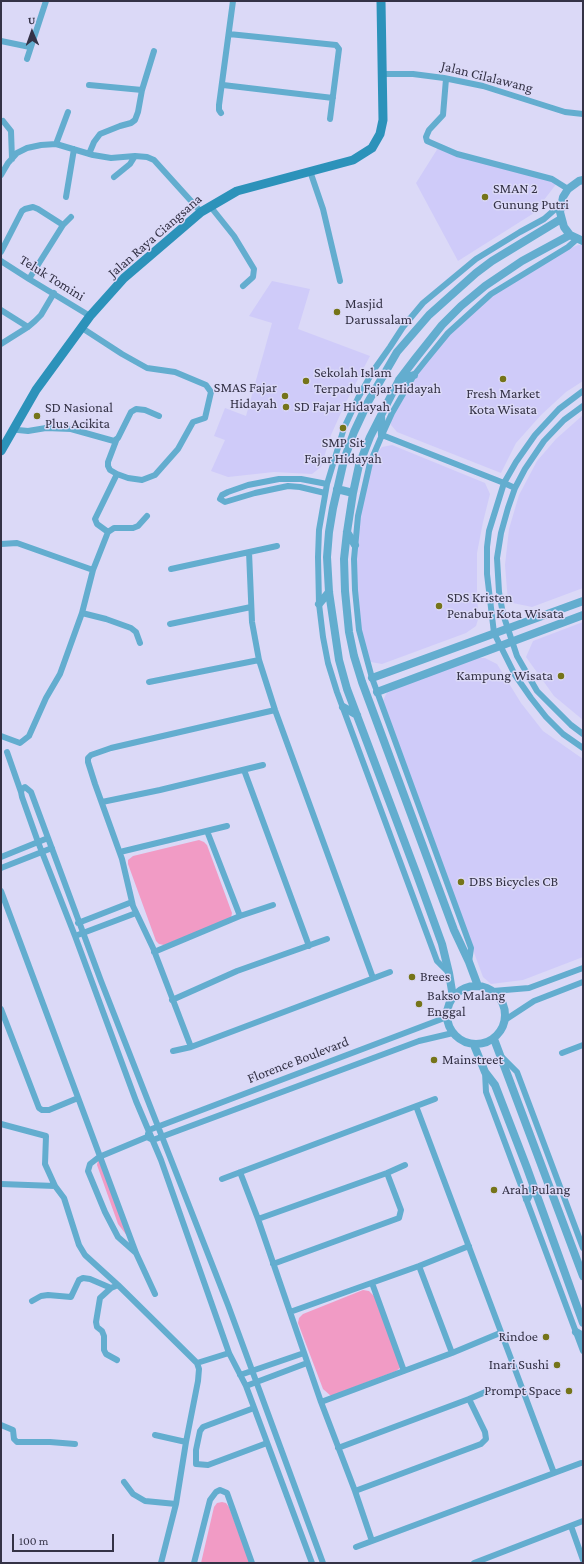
<!DOCTYPE html>
<html>
<head>
<meta charset="utf-8">
<style>
	body { margin:0 }
	#map { position:relative; width:584px; height:1564px; overflow:hidden; background:#dbd9f7; font-family:"Crimson Pro",serif }
	canvas { display:block }
	.frame { position:absolute; inset:0; border:2px solid #343246; pointer-events:none }
	.north { position:absolute; left:12px; top:12px; width:40px; height:40px; -webkit-text-stroke:3px #dbd9f7; paint-order:stroke; rotate:358deg; font-size:11px; font-weight:700; line-height:16px; text-align:center; color:#343246 }
	.north::after { content:''; display:block; margin:auto; width:14px; height:18px; background:#343246; clip-path:polygon(50% 0,100% 100%,50% 72%,0 100%) }
	.scale { position:absolute; left:12px; top:1534px; width:102px; height:18px; box-sizing:border-box; border:2px solid #343246; border-top:0; padding-left:5px; font-size:12px; line-height:14px; white-space:nowrap; color:#343246; -webkit-text-stroke:3px #dbd9f7; paint-order:stroke }
</style>
</head>
<body>
<div id="map">
<canvas width="584" height="1564"></canvas>
<div class="frame"></div>
<div class="north">U</div>
<div class="scale">100 m</div>
</div>
<script>
const g = document.querySelector('canvas').getContext('2d');
g.lineJoin = 'round';
function paint(path, color) { g.fillStyle = color; g.fill(path, 'evenodd'); }
const toPath = rows => new Path2D(rows.map(r => 'M' + r).join(''));
function stroke(path, color, width, dash) { g.strokeStyle = color; g.lineWidth = width; g.lineCap = dash ? 'butt' : 'round'; g.setLineDash(dash || []); g.stroke(path); }
function write(font, color, halo, rows, align = 'center') {
  g.font = font + ' "Crimson Pro",serif'; g.lineWidth = 3; g.setLineDash([]); g.textBaseline = 'middle'; g.strokeStyle = halo; g.fillStyle = color; for (const [text, x, y, turn = 0] of rows) {
    g.save(); g.translate(x, y); g.rotate((+turn || 0) * Math.PI / 180); g.textAlign = isNaN(turn) ? turn : align; if (halo) g.strokeText(text, 0, 0); g.fillText(text, 0, 0); g.restore();
  }
}
paint(toPath([
	[438,148,557,183,534,213,458,261,416,183],
	[578,245,583,245,583,381,566,392,541,415,516,443,501,473,397,432,391,425,391,413,421,365,463,319,505,284,559,253],
	[272,281,310,289,298,329,370,356,344,406,331,435,321,467,312,474,274,472,228,477,211,471,225,440,214,436,225,408,246,416,272,323,249,316],
	[583,415,583,588,532,607,508,602,505,565,509,529,519,495,537,461,556,439],
	[392,445,485,483,490,494,483,522,477,553,477,600,479,616,476,626,466,633,382,664,371,662,365,656,353,572,364,489,376,454,382,447],
	[583,622,583,720,554,696,526,657,533,641],
	[476,658,485,658,497,664,521,703,543,731,583,759,583,957,523,980,491,984,483,977,382,703,387,692]
]), '#cfcbf9');
paint(toPath([
	[199,840,204,842,207,845,232,913,231,918,164,945,159,944,156,941,128,864,128,860,133,856],
	[101,1158,128,1237,118,1224,97,1165,98,1160],
	[363,1290,369,1291,374,1296,400,1365,400,1368,396,1371,331,1396,323,1389,298,1323,299,1318,303,1314],
	[222,1502,226,1503,229,1507,250,1563,201,1563,214,1507,217,1503]
]), '#f19bc5');
stroke(toPath([
	[229,34,336,45,339,49,330,119],
	[1,41,30,47],
	[27,59,46,1],
	[383,74,413,74,444,78,483,86,565,112,583,114],
	[446,79,443,115,429,130,426,137,427,141,457,154,552,179,568,189],
	[89,85,142,90],
	[223,85,333,98],
	[221,113,219,110,219,105,233,1],
	[3,121,11,131,12,159],
	[56,144,93,155,111,158,135,156],
	[89,154,94,142,100,134,120,126,131,123,135,120,138,112,142,90,154,51],
	[310,171,323,209,340,281],
	[1,175,8,163,17,153,27,148,41,145,56,144,68,112],
	[114,177,130,164,135,156,147,157,154,160,201,212],
	[66,197,74,149],
	[210,206,234,236,254,269,253,277,243,286],
	[1,252,22,211,25,209,33,207,38,209,63,225],
	[1,261,29,279,90,316],
	[29,279,63,225,71,217],
	[1,310,28,327],
	[1,344,28,327,35,321,41,315,54,293],
	[583,391,559,409,535,435,516,462,504,483,489,531,487,547,487,574,494,633,515,675,531,698,546,717,563,734,583,748],
	[583,406,564,420,544,441,525,469,515,488,508,508,501,533,497,558,499,592,503,614,517,656,537,691,571,725,583,734],
	[14,427,18,430,28,431,46,428,71,429,114,441,118,438,131,412,136,409,145,410,159,416],
	[382,435,504,483,515,488],
	[116,441,108,462,108,466,110,470,117,474],
	[325,493,300,487,288,486,255,493,225,502,220,499,222,495,228,492,248,485,279,479,301,479,327,484],
	[108,532,114,528,133,528,138,526,147,516],
	[1,544,17,543,93,570,108,532,97,524,95,519,117,474,128,478,142,480,155,475,178,449,193,422,205,418,211,392,206,385,175,372,147,368,122,354,82,328],
	[249,552,252,622,259,660,275,710,373,978],
	[171,569,277,546],
	[82,613,106,619,131,628,136,632,140,643],
	[170,624,251,607],
	[149,682,259,660],
	[1,736,20,743,29,736,46,698,60,674,82,613,93,570],
	[7,752,21,792],
	[244,770,309,946],
	[102,802,160,790,263,765],
	[207,831,240,916],
	[120,852,227,826],
	[1,857,48,838],
	[1,868,52,848],
	[1,891,136,1253,155,1294],
	[78,923,132,902],
	[75,936,136,913],
	[154,952,240,916,273,905],
	[469,962,471,948,372,678,359,630,355,590,354,559,358,516,370,463,382,435,392,413,414,375,426,360,448,333,491,294,568,247,577,239],
	[449,973,437,961,337,692,328,663,323,637,319,604,318,557,319,530,327,484,344,428,358,398,373,371,390,347,403,327,423,303,476,259,520,232,544,219,560,205],
	[493,991,529,988,583,968],
	[172,1000,237,971,327,939],
	[1,1009,39,1108,42,1110,49,1110,78,1098],
	[505,1020,534,1001,583,982],
	[191,1047,153,948,133,906,122,859,95,784,88,762,88,758,91,755,111,748,275,710],
	[173,1051,191,1047,390,972],
	[562,1053,583,1045],
	[501,1056,517,1072,583,1248],
	[485,1072,486,1092,583,1351],
	[416,1106,554,1473],
	[1,1124,46,1136,45,1164,55,1186,64,1198,79,1245,85,1255,118,1285,197,1363,199,1369,198,1381,186,1442,176,1504,161,1563],
	[148,1134,149,1130,447,1017],
	[240,1172,258,1219,321,1402,355,1491,372,1541],
	[222,1179,435,1099],
	[1,1184,55,1186],
	[258,1219,387,1173,405,1165],
	[136,1253,118,1237,105,1212,88,1171,90,1164,99,1157,147,1137,153,1140,419,1041,453,1033],
	[273,1264,399,1218,401,1210,387,1173],
	[419,1266,452,1353],
	[372,1283,404,1371],
	[32,1301,41,1296,48,1295,71,1297,79,1280,83,1278,90,1279,111,1288],
	[290,1312,419,1266,469,1246],
	[117,1360,106,1354,104,1350,104,1336,102,1331,97,1327,96,1322,100,1298,111,1288,118,1285],
	[197,1363,229,1353],
	[240,1375,304,1353],
	[246,1386,307,1363],
	[469,1399,490,1390],
	[321,1402,452,1353,500,1333],
	[254,1408,203,1427,200,1431,196,1450,196,1464,208,1465,267,1443],
	[1,1425,13,1430,14,1439,17,1442,50,1442,75,1444],
	[155,1435,186,1442],
	[338,1448,469,1399,485,1432,486,1439,481,1444,355,1491],
	[124,1482,133,1494,145,1501,176,1504],
	[571,1526,583,1560],
	[356,1547,581,1463],
	[194,1563,210,1500,216,1492,220,1490,227,1493,252,1563],
	[312,1563,246,1386,229,1353,161,1160,136,1101,75,936,38,842,22,797,21,792,22,789,25,787,31,792,101,981,228,1305,323,1563],
	[474,1563,583,1521]
]), '#63adcf', 6);
stroke(toPath([
	[583,180,579,181,568,189,563,197,560,212,564,227,570,235,583,241],
	[399,380,414,375],
	[381,416,382,435],
	[337,489,353,493],
	[347,532,355,545],
	[319,604,329,592],
	[372,678,583,601],
	[377,692,583,615],
	[343,707,357,715],
	'447 1015a29 29 0 1 1 58 0a29 29 0 1 1-58 0Z',
	[478,986,469,962,454,930,362,682,354,656,349,632,345,591,344,559,347,532,353,493,359,465,370,437,399,380,415,359,442,325,461,306,485,286,522,261,570,235],
	[453,997,449,973,442,944,417,875,347,689,339,660,329,592,327,557,329,532,333,508,344,460,354,432,368,402,397,352,429,315,476,273,492,261,561,219],
	[494,1039,583,1276],
	[474,1045,485,1072,495,1085,527,1168,583,1323],
	[527,1199,533,1187],
	[576,1332,583,1336]
]), '#63adcf', 8);
stroke(toPath([
	[1,451,36,390,90,316,124,278,201,212,237,191,353,160,372,148,380,134,383,120,381,1]
]), '#2c92ba', 9);
for (const [x, y, r, color] of [
	[485,197,4,"#757419"],
	[337,312,4,"#757419"],
	[503,379,4,"#757419"],
	[306,381,4,"#757419"],
	[285,396,4,"#757419"],
	[286,407,4,"#757419"],
	[37,416,4,"#757419"],
	[343,428,4,"#757419"],
	[439,606,4,"#757419"],
	[561,676,4,"#757419"],
	[461,882,4,"#757419"],
	[412,977,4,"#757419"],
	[419,1004,4,"#757419"],
	[434,1060,4,"#757419"],
	[494,1190,4,"#757419"],
	[546,1337,4,"#757419"],
	[557,1365,4,"#757419"],
	[569,1391,4,"#757419"]
]) { const dot = new Path2D(); dot.arc(x, y, r, 0, 2 * Math.PI); g.fillStyle = color; g.fill(dot); stroke(dot, '#dbd9f7', 1.5); }
write('14px', '#343246', '#dbd9f7', [
	["Jalan Cilalawang",487,77,14],
	["Jalan Raya Ciangsana",155,236,-41],
	["Teluk Tomini",52,278,32],
	["Florence Boulevard",298,1060,-21]
]);
write('14px', '#343246', '#dbd9f7', [
	["SMAN 2",493,189],
	["Gunung Putri",493,205],
	["Masjid",345,304],
	["Darussalam",345,320],
	["Sekolah Islam",314,373],
	["Terpadu Fajar Hidayah",314,389],
	["SMAS Fajar",277,388,"right"],
	["Hidayah",277,404,"right"],
	["Fresh Market",503,394,"center"],
	["Kota Wisata",503,410,"center"],
	["SD Fajar Hidayah",294,407],
	["SD Nasional",45,408],
	["Plus Acikita",45,424],
	["SMP Sit",343,443,"center"],
	["Fajar Hidayah",343,459,"center"],
	["SDS Kristen",447,598],
	["Penabur Kota Wisata",447,614],
	["Kampung Wisata",553,676,"right"],
	["DBS Bicycles CB",469,882],
	["Brees",420,977],
	["Bakso Malang",427,996],
	["Enggal",427,1012],
	["Mainstreet",442,1060],
	["Arah Pulang",502,1190],
	["Rindoe",538,1337,"right"],
	["Inari Sushi",549,1365,"right"],
	["Prompt Space",561,1391,"right"]
], 'left');
</script>
</body>
</html>
